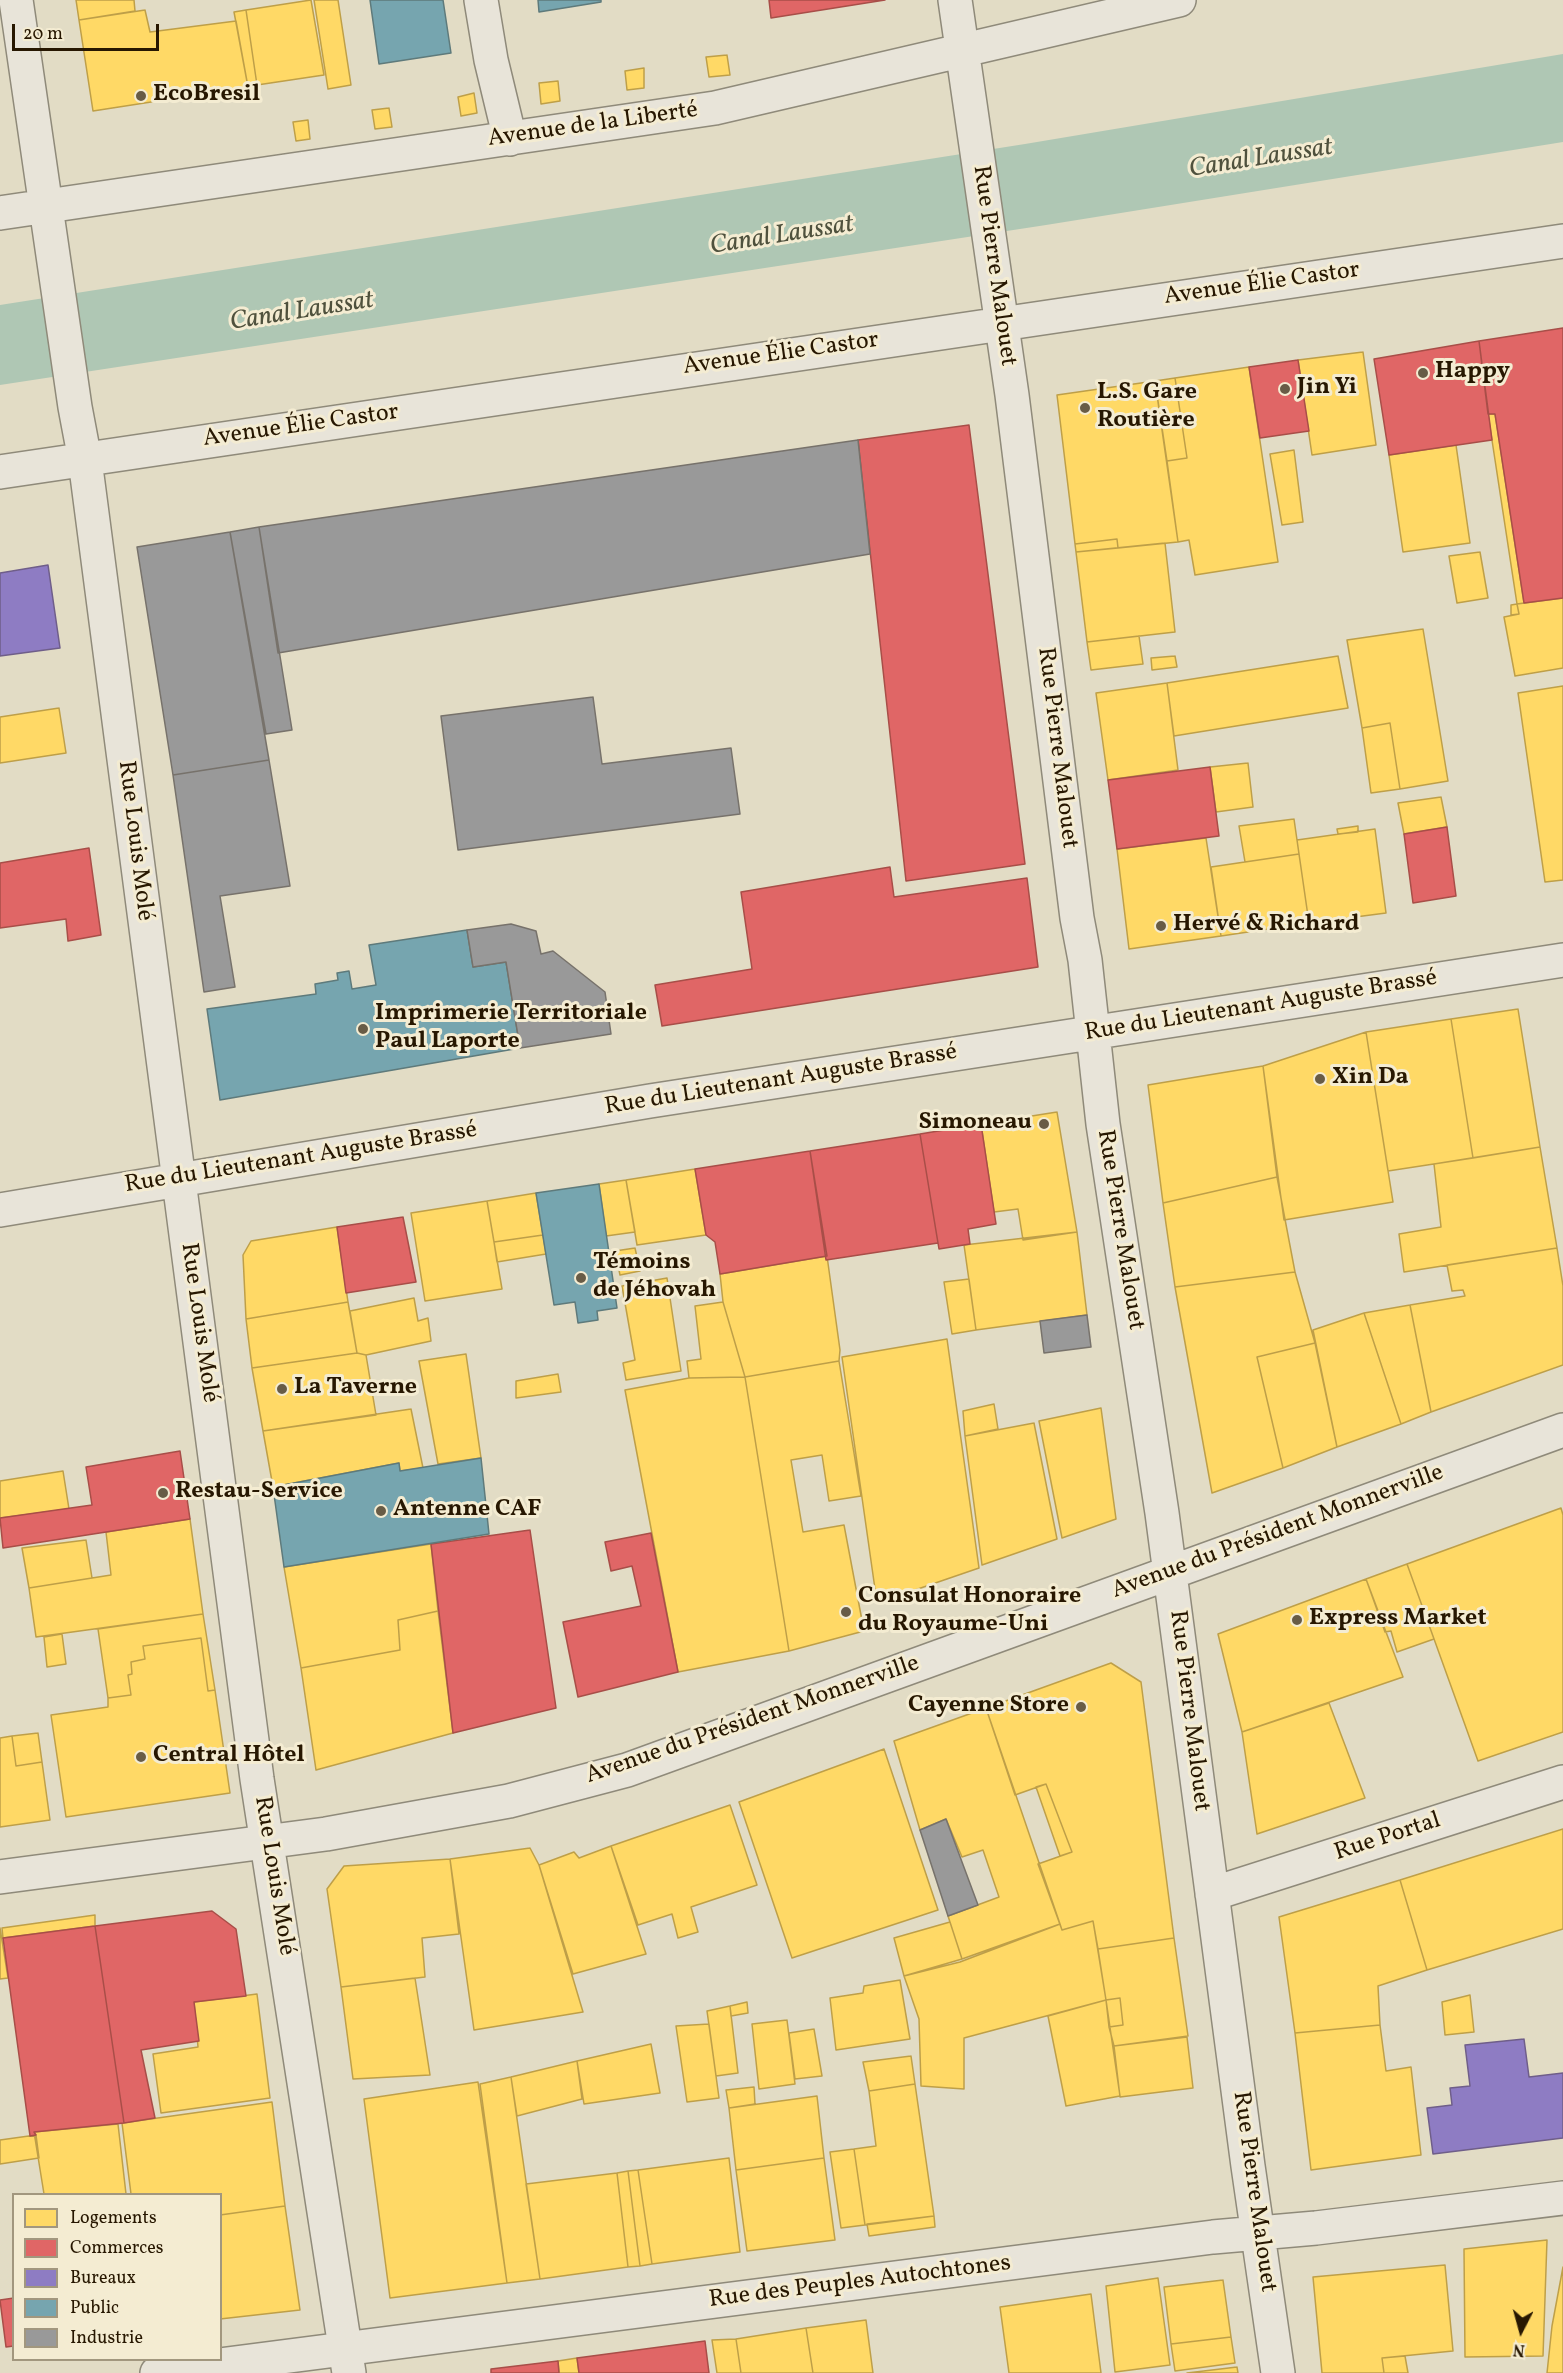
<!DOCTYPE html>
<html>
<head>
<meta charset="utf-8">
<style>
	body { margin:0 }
	#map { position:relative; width:1563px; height:2373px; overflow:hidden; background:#e2dcc5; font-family:Vollkorn,serif }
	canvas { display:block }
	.legend { position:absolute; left:12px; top:2193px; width:210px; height:168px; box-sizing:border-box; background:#f4ecd2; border:2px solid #a2977e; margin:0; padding:8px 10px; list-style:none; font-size:18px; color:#271701 }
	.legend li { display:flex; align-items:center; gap:12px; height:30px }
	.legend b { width:30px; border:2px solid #a2977e }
	.north { position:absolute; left:1491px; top:2301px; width:60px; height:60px; -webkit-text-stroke:4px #f4ecd2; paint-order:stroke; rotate:186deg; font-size:16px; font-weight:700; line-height:24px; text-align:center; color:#271701 }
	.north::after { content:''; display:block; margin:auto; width:21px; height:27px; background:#271701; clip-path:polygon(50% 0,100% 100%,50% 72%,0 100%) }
	.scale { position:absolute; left:12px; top:24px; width:147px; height:27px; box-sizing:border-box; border:3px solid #271701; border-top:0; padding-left:8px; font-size:18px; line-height:21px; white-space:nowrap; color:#271701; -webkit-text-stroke:4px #f4ecd2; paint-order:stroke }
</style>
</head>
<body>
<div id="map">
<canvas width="1563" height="2373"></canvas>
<ul class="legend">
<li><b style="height:16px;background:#ffd966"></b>Logements</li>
<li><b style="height:16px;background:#e06666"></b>Commerces</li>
<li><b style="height:16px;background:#8e7cc3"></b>Bureaux</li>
<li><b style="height:16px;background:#76a5af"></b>Public</li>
<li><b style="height:16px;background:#999"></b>Industrie</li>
</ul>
<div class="north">N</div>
<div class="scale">20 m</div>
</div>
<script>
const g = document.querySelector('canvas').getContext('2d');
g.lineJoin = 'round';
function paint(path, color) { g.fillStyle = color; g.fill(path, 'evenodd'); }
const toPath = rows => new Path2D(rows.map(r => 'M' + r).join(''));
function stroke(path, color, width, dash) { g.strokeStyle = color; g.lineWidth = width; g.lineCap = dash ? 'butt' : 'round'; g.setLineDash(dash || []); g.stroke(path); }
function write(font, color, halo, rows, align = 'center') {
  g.font = font + ' Vollkorn,serif'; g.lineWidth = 6; g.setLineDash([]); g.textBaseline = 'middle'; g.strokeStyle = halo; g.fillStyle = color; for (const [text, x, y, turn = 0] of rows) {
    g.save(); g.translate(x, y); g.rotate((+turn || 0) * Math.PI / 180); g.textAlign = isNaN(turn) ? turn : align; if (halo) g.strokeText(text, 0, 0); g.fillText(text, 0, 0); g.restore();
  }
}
paint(toPath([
	[1563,54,1563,142,1046,225,0,385,0,305,1025,144]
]), '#afc7b4');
const homes = toPath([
	[76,0,134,0,135,11,79,20,76,0],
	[311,0,324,75,257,85,246,10,311,0],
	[314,0,338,0,351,85,328,89,314,0],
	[145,10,150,32,236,21,248,87,93,111,79,20,145,10],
	[246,10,257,85,248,87,234,12,246,10],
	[727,55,730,75,709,77,706,57,727,55],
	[644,68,644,88,627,90,625,71,644,68],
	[558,81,560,101,541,104,539,83,558,81],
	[474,93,477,113,461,116,458,97,474,93],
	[389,108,392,127,375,129,372,110,389,108],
	[308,120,310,139,296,141,293,122,308,120],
	[1363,352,1376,445,1312,455,1298,360,1363,352],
	[1249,367,1278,562,1195,575,1189,540,1178,542,1167,461,1187,458,1175,378,1249,367],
	[1175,378,1187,458,1167,461,1155,381,1175,378],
	[1155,381,1178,542,1118,548,1117,539,1075,544,1057,395,1155,381],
	[1488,414,1495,414,1524,603,1517,604,1488,414],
	[1456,445,1470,543,1403,552,1389,455,1456,445],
	[1294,450,1303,522,1282,525,1270,454,1294,450],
	[1117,539,1118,548,1076,552,1075,544,1117,539],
	[1165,543,1175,632,1087,642,1076,552,1165,543],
	[1480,552,1488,598,1457,603,1449,556,1480,552],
	[1563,598,1563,668,1515,676,1504,617,1519,614,1517,604,1563,598],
	[1517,604,1519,614,1511,615,1511,605,1517,604],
	[1423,629,1448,781,1400,789,1390,723,1362,728,1347,640,1423,629],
	[1139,636,1143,664,1091,670,1087,642,1139,636],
	[1175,656,1177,667,1152,670,1151,658,1175,656],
	[1338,656,1348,708,1174,736,1167,683,1338,656],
	[1167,683,1178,770,1108,780,1096,693,1167,683],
	[1563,686,1563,880,1545,882,1518,693,1563,686],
	[59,708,66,753,0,763,0,717,59,708],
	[1390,723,1400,789,1371,793,1362,728,1390,723],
	[1248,763,1253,807,1216,812,1210,767,1248,763],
	[1441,797,1447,827,1404,834,1398,803,1441,797],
	[1294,819,1299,854,1245,862,1239,826,1294,819],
	[1358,826,1358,832,1338,834,1337,829,1358,826],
	[1375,829,1386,913,1309,923,1297,840,1375,829],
	[1206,838,1221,936,1129,949,1117,849,1206,838],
	[1299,854,1309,923,1221,936,1211,867,1299,854],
	[1518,1009,1540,1147,1473,1158,1451,1019,1518,1009],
	[1451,1019,1473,1158,1388,1171,1366,1032,1451,1019],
	[1366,1032,1393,1202,1284,1220,1263,1066,1366,1032],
	[1263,1066,1277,1177,1163,1203,1148,1085,1263,1066],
	[1057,1112,1077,1232,1023,1240,1018,1209,994,1212,981,1124,1057,1112],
	[1540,1147,1557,1248,1404,1272,1399,1234,1441,1227,1434,1164,1540,1147],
	[695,1169,706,1235,637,1245,626,1180,695,1169],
	[1277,1177,1295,1272,1175,1287,1163,1203,1277,1177],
	[626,1180,635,1232,606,1236,599,1184,626,1180],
	[536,1193,543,1235,494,1242,487,1201,536,1193],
	[487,1201,502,1289,425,1301,411,1213,487,1201],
	[337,1227,348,1302,246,1319,243,1255,251,1241,337,1227],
	[1077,1232,1087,1315,976,1330,964,1245,1077,1232],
	[543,1235,546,1254,497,1262,494,1242,543,1235],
	[635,1248,640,1271,620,1275,615,1251,635,1248],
	[1557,1248,1563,1286,1563,1365,1431,1412,1410,1305,1465,1296,1463,1290,1452,1291,1447,1265,1557,1248],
	[827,1256,840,1350,839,1361,745,1377,723,1302,720,1274,827,1256],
	[1295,1272,1315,1343,1257,1357,1283,1468,1212,1493,1175,1287,1295,1272],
	[667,1278,681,1371,626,1380,623,1363,635,1360,622,1286,667,1278],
	[969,1279,976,1330,952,1334,944,1282,969,1279],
	[414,1298,418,1321,428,1318,431,1341,366,1355,357,1353,350,1311,414,1298],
	[348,1302,357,1353,252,1368,246,1319,348,1302],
	[723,1302,745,1377,689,1378,687,1361,701,1359,695,1306,723,1302],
	[1410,1305,1431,1412,1401,1424,1364,1313,1410,1305],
	[1364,1313,1401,1424,1337,1447,1313,1330,1364,1313],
	[947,1339,979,1568,877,1603,842,1357,947,1339],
	[1315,1343,1337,1447,1283,1468,1257,1357,1315,1343],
	[357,1353,366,1355,376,1415,263,1431,252,1368,357,1353],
	[466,1354,481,1458,438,1464,419,1361,466,1354],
	[839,1361,861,1496,829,1501,822,1455,791,1460,803,1532,844,1525,864,1631,789,1651,745,1377,839,1361],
	[558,1374,561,1392,516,1398,516,1381,558,1374],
	[745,1377,789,1651,678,1672,625,1390,689,1378,745,1377],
	[994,1404,998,1429,965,1436,963,1411,994,1404],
	[1101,1408,1116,1519,1062,1538,1039,1421,1101,1408],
	[411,1409,423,1468,400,1471,399,1463,273,1487,263,1431,411,1409],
	[1034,1423,1057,1539,982,1565,965,1436,1034,1423],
	[63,1471,69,1509,0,1518,0,1481,63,1471],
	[1561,1508,1563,1515,1563,1732,1478,1761,1407,1564,1561,1508],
	[190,1519,203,1614,36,1637,29,1588,111,1575,106,1532,190,1519],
	[86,1540,92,1578,29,1588,22,1548,86,1540],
	[431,1544,438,1611,398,1620,400,1650,301,1668,284,1567,431,1544],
	[1407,1564,1434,1639,1397,1652,1391,1631,1385,1632,1366,1579,1407,1564],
	[1366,1579,1403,1677,1242,1732,1218,1634,1366,1579],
	[438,1611,453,1733,316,1770,301,1668,400,1650,398,1620,438,1611],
	[203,1614,215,1690,208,1691,201,1638,143,1646,145,1659,131,1662,132,1674,128,1675,131,1695,108,1698,98,1629,203,1614],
	[62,1634,66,1664,47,1667,44,1637,62,1634],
	[201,1638,208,1691,215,1690,230,1793,66,1817,51,1715,108,1707,108,1698,131,1695,128,1675,132,1674,131,1662,145,1659,143,1646,201,1638],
	[1111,1663,1141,1682,1174,1938,1098,1949,1093,1921,1062,1930,1038,1864,1072,1852,1046,1784,1015,1795,986,1708,1111,1663],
	[1329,1703,1365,1798,1257,1834,1242,1732,1329,1703],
	[986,1708,1060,1924,962,1959,948,1916,999,1897,983,1850,962,1857,946,1819,920,1830,894,1741,986,1708],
	[38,1733,42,1762,16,1766,12,1736,38,1733],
	[12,1736,16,1766,42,1762,50,1820,0,1827,0,1738,12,1736],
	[884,1749,938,1910,792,1958,739,1802,884,1749],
	[1046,1784,1072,1852,1060,1856,1036,1787,1046,1784],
	[730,1805,757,1885,691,1907,698,1932,678,1938,672,1914,638,1925,611,1846,730,1805],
	[1563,1829,1563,1929,1427,1970,1400,1880,1563,1829],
	[611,1846,646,1954,573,1974,539,1865,574,1852,579,1858,611,1846],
	[530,1848,539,1865,583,2012,474,2030,450,1859,530,1848],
	[450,1859,459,1934,422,1938,425,1977,341,1987,327,1889,344,1866,450,1859],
	[1400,1880,1427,1970,1378,1986,1380,2025,1295,2033,1279,1917,1400,1880],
	[95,1915,95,1926,3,1938,2,1928,95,1915],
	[1093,1921,1106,2000,964,2038,964,2089,921,2086,919,2019,904,1976,960,1962,1060,1924,1062,1930,1093,1921],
	[950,1922,962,1959,904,1976,894,1938,950,1922],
	[0,1928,8,1978,0,1979,0,1928],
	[1174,1938,1188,2036,1114,2046,1109,2027,1123,2025,1120,1998,1106,2000,1098,1949,1174,1938],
	[415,1978,430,2075,353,2079,341,1987,415,1978],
	[900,1980,910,2039,836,2050,830,1998,863,1993,864,1986,900,1980],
	[257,1994,270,2098,161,2113,153,2054,198,2047,194,2002,257,1994],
	[1470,1995,1474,2032,1445,2035,1442,2002,1470,1995],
	[1120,1998,1123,2025,1109,2027,1106,2000,1120,1998],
	[1106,2000,1120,2096,1066,2106,1048,2016,1106,2000],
	[747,2002,748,2013,731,2016,730,2006,747,2002],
	[730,2006,738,2073,716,2076,707,2011,730,2006],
	[787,2020,795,2084,759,2089,752,2024,787,2020],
	[709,2024,719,2098,687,2102,676,2026,709,2024],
	[1380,2025,1386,2071,1411,2067,1421,2155,1311,2170,1295,2033,1380,2025],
	[814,2029,822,2076,795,2079,789,2033,814,2029],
	[1187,2037,1193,2088,1120,2097,1114,2046,1187,2037],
	[651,2044,660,2093,584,2104,577,2061,651,2044],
	[911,2056,915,2084,869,2091,863,2062,911,2056],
	[577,2061,582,2099,517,2116,511,2077,577,2061],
	[511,2077,540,2279,507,2283,480,2084,511,2077],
	[478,2082,507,2283,390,2298,364,2099,478,2082],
	[915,2084,934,2216,865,2225,854,2149,876,2146,869,2091,915,2084],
	[754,2087,755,2104,729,2108,726,2090,754,2087],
	[817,2096,824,2158,736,2170,729,2108,817,2096],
	[272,2102,285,2206,220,2215,220,2194,131,2194,122,2123,272,2102],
	[118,2124,126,2194,44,2194,34,2132,118,2124],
	[36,2135,39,2158,0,2164,0,2140,36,2135],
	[854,2149,865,2225,841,2228,830,2152,854,2149],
	[729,2158,740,2252,652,2264,638,2170,729,2158],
	[824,2158,835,2240,747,2251,736,2170,824,2158],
	[638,2170,652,2264,640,2266,628,2171,638,2170],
	[628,2171,640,2266,628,2267,617,2173,628,2171],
	[617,2173,628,2267,540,2279,526,2184,617,2173],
	[285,2206,300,2310,220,2319,220,2215,285,2206],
	[934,2216,935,2227,869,2236,867,2224,934,2216],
	[1547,2240,1543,2356,1465,2357,1464,2249,1547,2240],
	[1445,2265,1453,2351,1382,2358,1384,2373,1322,2373,1313,2277,1445,2265],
	[1563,2267,1563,2373,1547,2373,1552,2326,1563,2267],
	[1158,2278,1170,2365,1115,2372,1106,2286,1158,2278],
	[1223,2280,1231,2337,1171,2344,1164,2287,1223,2280],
	[1091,2294,1101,2373,1009,2373,1000,2307,1091,2294],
	[866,2320,873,2373,813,2373,806,2328,866,2320],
	[806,2328,813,2373,741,2373,736,2339,806,2328],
	[1231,2337,1235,2363,1175,2371,1171,2344,1231,2337],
	[736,2339,741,2373,717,2373,712,2340,736,2339],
	[1405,2356,1408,2373,1384,2373,1382,2358,1405,2356],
	[577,2358,579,2373,559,2373,558,2361,577,2358],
	[1237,2367,1238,2373,1187,2373,1237,2367]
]);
paint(homes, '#ffd966');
stroke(homes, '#be9f48', 1.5);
const shops = toPath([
	[769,0,885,0,771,18,769,0],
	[1563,328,1563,598,1524,603,1495,414,1488,414,1479,341,1563,328],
	[1479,341,1492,440,1389,455,1374,359,1479,341],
	[1298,360,1309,431,1260,438,1249,367,1298,360],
	[969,425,1025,864,906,881,858,440,969,425],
	[1210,767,1219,836,1117,849,1108,780,1210,767],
	[1447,827,1456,896,1413,903,1404,834,1447,827],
	[89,848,101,935,68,941,66,919,0,928,0,863,89,848],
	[890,867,894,897,1027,878,1038,967,662,1026,655,985,752,969,741,892,890,867],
	[981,1124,996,1224,968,1229,970,1244,939,1249,920,1134,981,1124],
	[920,1134,938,1243,826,1260,810,1151,920,1134],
	[810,1151,827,1256,720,1274,715,1242,706,1235,695,1169,810,1151],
	[403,1217,416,1282,346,1293,337,1227,403,1217],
	[180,1451,190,1519,3,1548,0,1518,92,1505,86,1467,180,1451],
	[530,1530,556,1708,453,1733,431,1544,530,1530],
	[651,1533,678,1672,578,1697,563,1622,641,1606,632,1566,611,1571,605,1542,651,1533],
	[212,1911,236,1929,246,1996,194,2002,199,2041,141,2050,155,2118,124,2123,95,1926,212,1911],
	[95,1926,124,2123,34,2132,36,2135,30,2136,3,1938,95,1926],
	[14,2298,14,2346,6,2347,0,2300,14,2298],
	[705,2341,709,2373,579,2373,577,2358,705,2341],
	[558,2361,559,2373,491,2373,491,2369,558,2361]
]);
paint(shops, '#e06666');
stroke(shops, '#a84e48', 1.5);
const offices = toPath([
	[48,565,60,648,0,656,0,573,48,565],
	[1524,2039,1529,2077,1563,2073,1563,2138,1433,2154,1427,2108,1452,2105,1450,2088,1470,2086,1465,2045,1524,2039]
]);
paint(offices, '#8e7cc3');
stroke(offices, '#6f5e89', 1.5);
const public = toPath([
	[370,0,443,0,451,53,379,64,370,0],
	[538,0,601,0,601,2,539,12,538,0],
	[467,930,473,967,506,962,520,1048,220,1100,207,1009,316,994,315,984,338,980,337,973,349,971,352,989,376,985,369,945,467,930],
	[599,1184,617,1308,597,1311,598,1320,578,1323,575,1302,554,1305,536,1193,599,1184],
	[481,1458,489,1534,284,1567,273,1487,399,1463,400,1471,481,1458]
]);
paint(public, '#76a5af');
stroke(public, '#5e7a7b', 1.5);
const industry = toPath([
	[858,440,870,554,278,653,259,527,858,440],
	[259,527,292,730,266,734,230,532,259,527],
	[230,532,269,760,173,775,137,547,230,532],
	[593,697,602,764,731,748,740,814,458,850,441,716,593,697],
	[269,760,290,886,220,896,235,987,204,992,173,775,269,760],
	[511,924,536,931,541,954,553,951,605,992,611,1034,520,1048,506,962,473,967,467,930,511,924],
	[1087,1315,1091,1347,1044,1353,1040,1321,1087,1315],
	[946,1819,978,1905,948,1916,920,1830,946,1819]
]);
paint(industry, '#999');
stroke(industry, '#77726b', 1.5);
const minor = toPath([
	[16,0,75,407,85,460,257,1779,349,2373],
	[481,0,491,60,510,139],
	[955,0,1012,395,1077,918,1085,960,1103,1124,1162,1513,1248,2166,1278,2373],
	[0,213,715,108,1179,0],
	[0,472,1563,241],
	[0,1210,650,1101,1563,960],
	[0,1877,326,1834,509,1801,627,1770,1563,1430],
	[1212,1894,1563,1782],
	[157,2373,1213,2237,1316,2228,1563,2198]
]);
stroke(minor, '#8f8a7a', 36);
stroke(minor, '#e8e4d9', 33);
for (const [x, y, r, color] of [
	[141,96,6,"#685c46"],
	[1423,373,6,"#685c46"],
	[1285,389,6,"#685c46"],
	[1085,408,6,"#685c46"],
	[1161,926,6,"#685c46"],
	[363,1029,6,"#685c46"],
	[1320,1079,6,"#685c46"],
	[1044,1124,6,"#685c46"],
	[581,1278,6,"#685c46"],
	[282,1389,6,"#685c46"],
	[163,1493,6,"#685c46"],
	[381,1511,6,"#685c46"],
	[846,1612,6,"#685c46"],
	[1297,1620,6,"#685c46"],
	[1081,1707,6,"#685c46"],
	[141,1757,6,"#685c46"]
]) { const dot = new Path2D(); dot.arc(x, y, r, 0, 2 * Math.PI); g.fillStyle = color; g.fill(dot); stroke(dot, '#f4ecd2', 2); }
write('bold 24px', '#271701', '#f4ecd2', [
	["EcoBresil",153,96],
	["Happy",1435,373],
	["Jin Yi",1297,389],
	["L.S. Gare",1097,394],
	["Routière",1097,422],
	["Hervé & Richard",1173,926],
	["Imprimerie Territoriale",375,1015],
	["Paul Laporte",375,1043],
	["Xin Da",1332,1079],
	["Simoneau",1032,1124,"right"],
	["Témoins",593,1264],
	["de Jéhovah",593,1292],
	["La Taverne",294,1389],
	["Restau-Service",175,1493],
	["Antenne CAF",393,1511],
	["Consulat Honoraire",858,1598],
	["du Royaume-Uni",858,1626],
	["Express Market",1309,1620],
	["Cayenne Store",1069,1707,"right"],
	["Central Hôtel",153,1757]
], 'left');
write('24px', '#271701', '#f4ecd2', [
	["Avenue de la Liberté",593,126,-8],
	["Rue Pierre Malouet",993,266,82],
	["Avenue Élie Castor",1262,285,-8],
	["Avenue Élie Castor",781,355,-8],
	["Avenue Élie Castor",301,427,-8],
	["Rue Pierre Malouet",1056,748,83],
	["Rue Louis Molé",134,841,83],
	["Rue du Lieutenant Auguste Brassé",1261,1007,-9],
	["Rue du Lieutenant Auguste Brassé",781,1081,-9],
	["Rue du Lieutenant Auguste Brassé",301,1159,-9],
	["Rue Pierre Malouet",1119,1230,81],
	["Rue Louis Molé",198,1323,82],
	["Avenue du Président Monnerville",1278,1533,-20],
	["Rue Pierre Malouet",1188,1711,83],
	["Avenue du Président Monnerville",753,1721,-19],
	["Rue Portal",1388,1838,-18],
	["Rue Louis Molé",273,1876,81],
	["Rue Pierre Malouet",1253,2192,82],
	["Rue des Peuples Autochtones",860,2283,-7]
]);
write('italic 26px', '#4f513d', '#f4ecd2', [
	["Canal Laussat",1261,160,-9],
	["Canal Laussat",782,237,-9],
	["Canal Laussat",302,313,-9]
]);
</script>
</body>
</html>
